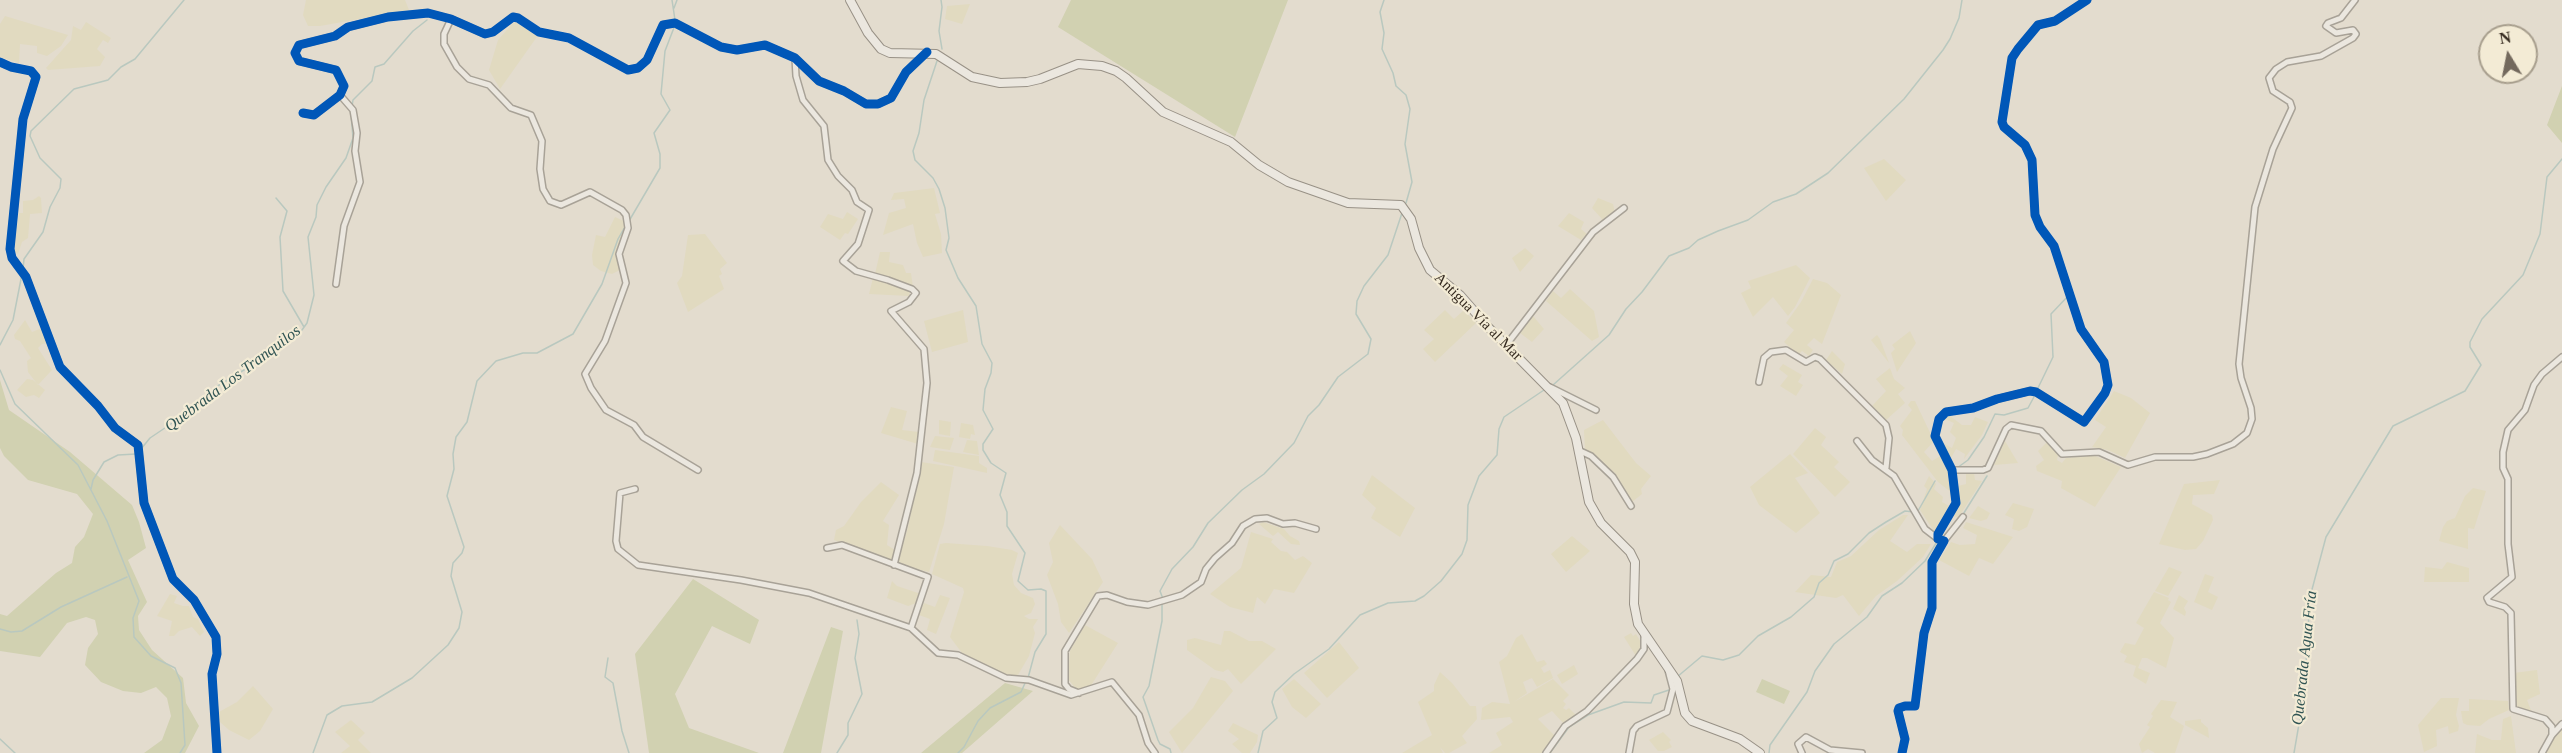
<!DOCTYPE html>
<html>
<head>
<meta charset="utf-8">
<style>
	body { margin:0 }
	#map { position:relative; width:2562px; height:753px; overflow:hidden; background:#e3dcce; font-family:Georgia,serif }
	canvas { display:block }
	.north { position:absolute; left:2478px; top:24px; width:60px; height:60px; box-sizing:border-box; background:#f3ebd5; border:2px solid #a79e8d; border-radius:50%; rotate:350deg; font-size:16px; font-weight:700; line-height:24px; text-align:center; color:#362b20 }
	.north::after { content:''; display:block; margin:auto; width:21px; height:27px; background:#73695d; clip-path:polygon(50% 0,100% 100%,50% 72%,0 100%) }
</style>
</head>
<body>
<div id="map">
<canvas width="2562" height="753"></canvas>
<div class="north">N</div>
</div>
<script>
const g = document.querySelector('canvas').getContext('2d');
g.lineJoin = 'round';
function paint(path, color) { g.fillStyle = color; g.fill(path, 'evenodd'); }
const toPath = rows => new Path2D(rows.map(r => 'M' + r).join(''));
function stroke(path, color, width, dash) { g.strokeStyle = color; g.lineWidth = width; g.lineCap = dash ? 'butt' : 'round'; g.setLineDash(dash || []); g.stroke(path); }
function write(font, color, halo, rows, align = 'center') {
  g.font = font + ' Georgia,serif'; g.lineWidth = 4.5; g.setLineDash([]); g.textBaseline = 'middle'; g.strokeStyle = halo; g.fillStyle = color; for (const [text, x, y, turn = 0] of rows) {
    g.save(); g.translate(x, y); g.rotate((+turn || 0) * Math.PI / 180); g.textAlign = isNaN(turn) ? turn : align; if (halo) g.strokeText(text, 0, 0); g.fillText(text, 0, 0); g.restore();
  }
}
paint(toPath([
	[306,0,405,0,409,10,320,26,308,26,303,15],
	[970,4,962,24,945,19,947,6],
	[5,16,68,35,61,46,47,56,37,53,37,46,20,44,19,63,0,57,0,24],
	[86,22,111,38,108,43,103,40,97,49,105,57,100,66,48,70,46,68,71,40,73,26,81,30],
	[518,22,539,34,500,89,489,70,498,40,513,23],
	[1884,159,1906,180,1886,201,1864,168],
	[934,188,940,213,935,214,941,234,942,253,923,257,917,243,913,224,883,235,889,213,906,208,904,199,891,200,894,193],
	[39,196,41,198,42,213,30,214,28,238,22,242,18,254,15,252,15,240,19,213,23,213,23,201,33,200],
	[1598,198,1613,204,1615,213,1597,228,1595,226,1602,219,1592,208],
	[847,212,858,219,848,234,845,233,840,240,820,227,828,214,843,219],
	[1569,213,1584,222,1581,229,1587,234,1581,240,1558,226],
	[615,217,626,222,618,254,620,270,612,274,601,271,593,265,592,255,596,235,605,237],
	[705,234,727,263,720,269,722,274,719,276,724,289,688,312,677,283,682,276,688,235],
	[1525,248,1534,256,1520,272,1512,258],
	[880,252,890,252,889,262,903,265,906,273,911,273,913,287,875,274],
	[1796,265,1810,278,1795,307,1788,316,1773,297,1753,317,1741,293,1751,288,1748,281],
	[873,278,910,292,909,296,869,294],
	[1813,279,1827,283,1841,295,1822,344,1814,338,1807,345,1813,350,1809,356,1802,351,1798,355,1784,342,1794,330,1786,323,1801,302],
	[1570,289,1594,311,1599,337,1592,341,1546,301,1553,291,1561,298],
	[963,310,968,342,932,352,924,321],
	[1445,310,1454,319,1464,310,1476,323,1435,362,1423,349,1434,339,1424,330],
	[1533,316,1544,329,1532,342,1520,333],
	[25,320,32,332,42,328,48,343,42,344,38,348,52,370,38,385,28,372,27,361,31,358,20,341,15,339,14,335],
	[1910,331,1916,343,1897,372,1891,353,1895,349,1892,345],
	[1877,335,1880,339,1889,363,1871,340],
	[1832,351,1845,364,1842,374,1826,360],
	[1783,364,1802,375,1798,382,1803,385,1796,396,1780,386,1788,376,1779,369],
	[1890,368,1894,379,1905,388,1898,394,1905,403,1886,420,1872,406,1886,391,1876,379],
	[27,379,33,380,45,390,39,398,34,395,26,397,17,390],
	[2114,391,2131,398,2150,413,2125,458,2108,450,2092,447,2106,427,2095,420],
	[1911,401,1915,401,1934,441,1924,452,1932,461,1942,455,1948,469,1952,493,1938,482,1902,435,1903,430,1900,426,1912,410,1908,405],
	[891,407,907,411,902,430,919,432,918,444,881,433],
	[1949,415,1962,425,1971,425,1975,417,1988,422,1982,435,1964,459,1965,454,1956,449,1951,458,1943,447,1943,443,1952,448,1956,438,1950,432,1954,423,1945,419],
	[939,420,951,422,950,436,939,434],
	[1603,420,1636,463,1651,476,1641,489,1642,494,1632,502,1615,473,1585,450,1584,430],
	[961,423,973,425,975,435,971,434,970,439,959,437],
	[1815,428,1826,437,1821,445,1839,462,1834,467,1850,482,1835,497,1793,454],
	[935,436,954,438,950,450,930,447],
	[967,440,977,441,979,455,963,452],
	[2005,441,2018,463,1994,465],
	[2047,442,2058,455,2057,460,2062,463,2066,458,2093,455,2121,467,2095,507,2061,488,2062,481,2037,471,2036,466,2044,460,2038,451],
	[935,450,979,456,979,463,987,468,987,473,933,461],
	[1790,454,1808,473,1795,478,1820,513,1796,533,1759,505,1750,487],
	[921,462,954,467,944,524,929,572,904,566,898,562,908,527],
	[1966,473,1974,473,1975,480,1982,481,1958,518,1952,515,1959,508,1958,486,1966,484],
	[1372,475,1415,508,1400,537,1371,518,1376,508,1362,495],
	[1929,476,1936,484,1934,489,1943,497,1942,502,1951,507,1940,522,1936,534,1920,510,1927,489,1924,486],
	[2220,480,2214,494,2193,495,2192,504,2212,515,2213,520,2203,541,2196,549,2185,550,2159,544,2184,484],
	[881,482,899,495,883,521,889,525,887,545,895,550,892,561,834,540,836,530,844,526,861,502],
	[2473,488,2486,491,2474,529,2468,528,2468,549,2439,541,2443,527,2447,521,2455,518,2465,496],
	[2013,503,2034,509,2027,527,2019,531,2012,529,2014,519,2005,515],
	[1978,506,1990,513,1987,519,1981,521,1969,518],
	[1903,515,1908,515,1890,541,1907,552,1917,544,1931,544,1923,557,1897,581,1876,596,1859,616,1843,595,1836,598,1795,592,1811,575,1831,577,1837,562,1851,556,1879,530],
	[1263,522,1284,529,1290,536,1299,541,1300,545,1291,544,1278,532,1273,536,1259,524],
	[1966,522,2013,537,1993,564,1979,558,1969,576,1939,560,1951,542,1960,545,1975,544,1977,535,1963,528],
	[1060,525,1092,559,1103,582,1069,633,1061,622,1058,604,1047,575,1053,562,1049,543],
	[1251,532,1273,539,1271,542,1281,551,1287,552,1295,560,1303,556,1312,563,1294,593,1274,589,1265,604,1257,597,1253,613,1230,607,1210,594,1241,568],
	[1572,536,1590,551,1566,572,1551,554],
	[946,543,987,546,1012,550,1018,553,1012,574,1014,585,1021,593,1033,598,1035,604,1031,613,1024,616,1029,619,1038,619,1033,627,1035,633,1029,656,1018,675,1007,676,962,653,950,637,964,592,963,588,932,574,940,544],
	[2447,562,2469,568,2469,582,2424,582,2425,567,2442,569],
	[2169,567,2182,572,2168,596,2155,591],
	[2205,574,2214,577,2208,592,2218,597,2212,610,2194,602],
	[892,581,897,586,921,594,919,602,908,606,887,598],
	[2154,592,2169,598,2168,600,2171,602,2160,623,2174,638,2166,668,2147,658,2142,658,2138,668,2150,673,2146,684,2133,676,2136,666,2124,662,2127,656,2120,652,2125,643,2135,645,2144,628,2136,623],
	[170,594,177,596,174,603,183,606,189,606,193,617,198,619,204,632,200,636,192,627,179,631,174,636,169,636,172,621,157,616],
	[940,595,950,598,936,634,927,630,930,619,919,615,924,603,935,607],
	[2179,595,2188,601,2184,608,2186,612,2185,616,2173,609],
	[1085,625,1118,643,1090,687,1076,689,1068,679,1070,651],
	[1224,631,1230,631,1249,641,1262,641,1276,649,1241,684,1228,669,1223,672,1215,670,1187,650,1187,640,1195,638,1221,645],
	[1631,633,1633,636,1636,634,1642,644,1640,651,1636,656,1624,637],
	[1522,634,1537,662,1544,660,1547,664,1541,668,1544,673,1550,670,1553,678,1537,687,1532,678,1523,682,1527,693,1514,702,1553,679,1569,695,1563,701,1566,704,1563,708,1566,710,1569,708,1576,715,1564,724,1552,711,1538,719,1555,736,1544,753,1489,753,1502,745,1496,733,1513,722,1510,717,1481,720,1482,708,1492,702,1510,704,1499,662,1507,656,1516,638],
	[1339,642,1359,668,1327,698,1304,673],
	[1574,665,1578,674,1562,684,1557,675],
	[2537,670,2540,694,2527,700,2532,713,2516,706,2513,673],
	[1440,672,1452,683,1470,706,1476,706,1477,719,1462,736,1467,743,1449,753,1445,753,1440,747,1443,753,1402,753,1432,735,1418,702,1434,691,1434,685],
	[1211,677,1225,681,1233,691,1182,753,1169,732,1193,708],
	[1294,679,1321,704,1306,718,1292,707,1282,689],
	[253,686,273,709,260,731,249,740,229,730,220,722,219,712,237,702],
	[2441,698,2459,698,2456,715,2459,726,2458,731,2449,734,2448,726,2436,730,2437,746,2424,752,2418,725],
	[2469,699,2508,701,2509,710,2489,719,2480,726,2467,725,2463,723,2461,711,2469,711],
	[2161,700,2177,702,2170,717,2184,726,2175,753,2155,753,2148,749,2142,753,2139,744,2150,727,2147,725,2153,716,2151,714],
	[2511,716,2516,753,2475,753,2477,734,2492,740,2501,740,2503,719],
	[2201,719,2201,722,2208,728,2209,738,2185,725,2185,721],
	[351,720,365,733,358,740,371,753,341,753,350,746,335,732],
	[1233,723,1258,735,1257,742,1250,753,1242,753,1232,744,1239,739,1228,731],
	[2562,727,2562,753,2544,753,2557,732],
	[1663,732,1671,740,1669,742,1672,747,1664,751,1658,751,1649,740]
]), '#e1dac0');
paint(toPath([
	[1071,0,1288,0,1235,137,1058,27],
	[2562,86,2562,143,2547,125],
	[0,380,9,410,70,452,132,505,139,522,146,548,128,560,147,602,138,616,139,630,152,650,183,678,186,703,199,726,185,753,144,753,162,740,171,716,167,698,156,687,141,693,123,691,101,682,85,665,88,648,98,634,95,620,86,617,67,623,40,657,0,651,0,614,7,616,56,573,72,563,75,547,84,537,93,514,77,494,28,480,4,456,0,448],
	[693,579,759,620,750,644,712,626,675,694,689,728,759,753,649,753,635,654],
	[831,627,843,631,821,753,783,753],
	[1762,679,1790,691,1784,704,1756,692],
	[1005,683,1033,691,962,753,921,753]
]), '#d1d1b1');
stroke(toPath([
	[672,0,675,20],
	[941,0,942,7,939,31,942,49],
	[1384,0,1380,12,1384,33,1382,49,1393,73,1396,86,1406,95,1410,109,1405,144,1412,182,1406,203],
	[674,8,677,0],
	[937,61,924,100,919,133,913,151,915,160,933,178,939,189,945,208,949,238,946,250,958,278,976,306,982,344,992,363,991,373,985,389,983,410,993,429,983,444,983,450,991,463,1006,473,1000,495,1007,512,1007,526,1025,553,1018,581,1028,590,1041,589,1046,591,1046,634,1035,652,1028,678],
	[352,106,353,100,372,81,375,67,384,64,413,31,427,20],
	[276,198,287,211,280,237,283,291,304,327],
	[629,221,660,168,660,154,654,133,670,110,661,94,665,51,675,25],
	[23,269,24,259,43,232,50,207,60,188,61,179,40,158,30,136,31,131,74,89,108,80,121,67,135,59,184,0],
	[0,345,13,320,22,274],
	[0,370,15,404,78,465,107,521,139,601,133,618,134,637,151,656,175,668,181,683,185,745,180,753],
	[1553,385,1609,335,1626,309,1642,292,1669,256,1689,248,1698,240,1718,231,1748,220,1773,202,1796,194,1828,173,1904,99,1943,50,1950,39,1959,18,1962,0],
	[2037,390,2053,357,2051,314,2069,295],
	[141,449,150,438,202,403,216,387,257,362,302,330,307,323,314,295,308,237,316,217,317,205,326,187,346,158,353,138,351,114],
	[1957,468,1968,460,1984,437,1995,414,2004,415,2028,408,2035,395],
	[91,489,93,480,104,462,118,455,136,454],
	[1918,511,1935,481],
	[1962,516,1987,476],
	[1163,599,1160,591,1172,569,1193,547,1208,523,1242,490,1264,474,1294,443,1308,416,1319,405,1338,377,1368,354,1371,339,1356,314,1357,301,1364,286,1388,255,1402,213],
	[1162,603,1162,621,1149,686,1143,697,1158,740,1160,744,1170,749,1171,753],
	[0,629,11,632,22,631,61,607,127,577],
	[608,658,605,677,613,683,622,731,629,753],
	[1677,677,1702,656,1723,660,1739,655,1758,636,1791,617,1814,597,1819,583,1828,575,1834,561,1848,554,1869,533,1886,522,1905,511,1914,512],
	[0,739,15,753],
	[313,753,327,715,342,706,372,702,412,678,448,645,459,628,462,612,451,576,453,563,462,553,464,547,447,496,454,469,453,454,456,437,467,422,477,381,496,361,523,353,537,353,573,334,602,284,618,239,626,225],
	[837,753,848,735,848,723,862,694,855,658,859,634,857,620],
	[958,753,964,747,978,721,990,708,1021,692,1026,681],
	[1258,753,1263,731,1277,718,1272,702,1275,692,1294,674,1329,649,1360,615,1388,603,1415,601,1424,596,1441,581,1462,554,1467,540,1468,505,1479,476,1497,455,1499,429,1504,417,1544,390],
	[1550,753,1569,727,1588,715,1624,702,1651,703,1654,695,1669,690],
	[1769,753,1770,745,1807,692,1815,671,1834,644,1867,617,1882,596,1902,583,1925,561,1938,540],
	[2294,753,2304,695,2310,597,2326,537,2393,426,2465,391,2481,365,2470,347,2470,342,2482,319,2523,275,2540,234,2547,177,2562,159]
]), '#b9c8bf', 1.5);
const minor = toPath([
	[451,19,444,34,444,44,457,67,469,79,489,85,511,108,531,115,542,141,540,169,543,189,550,201,561,205,590,192,622,210,626,215,628,228,619,254,626,283,605,341,585,374,591,388,606,410,634,425,643,437,698,470],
	[795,58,796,76,803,100,824,126,828,160,838,176,852,190,857,202,869,210,858,244,843,261,856,271,888,280,912,289,916,293,909,302,891,311,924,349,927,383,917,473,894,565],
	[0,62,11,67,31,71,36,77,23,119,10,249,12,258,26,277,60,367,98,406,115,428,138,445,144,503,173,579,194,600,216,637,217,654,212,674,217,753],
	[303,113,314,115,340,95,344,86,336,70,299,61,295,53,299,45,335,36,348,27,388,17,428,13,451,19,485,34,493,32,513,17,518,18,539,32,569,38,628,70,638,68,647,60,663,25,675,23,721,47,737,50,765,45,795,58,819,81,844,91,866,104,878,104,891,98,906,72,926,53],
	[336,284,344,226,360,182,355,151,357,133,353,110,340,95],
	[1507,344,1593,232,1624,208],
	[1759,382,1764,358,1771,352,1786,350,1806,362,1815,357,1820,359,1886,425,1889,438,1886,468],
	[1550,387,1596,410],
	[1857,441,1872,460,1894,476,1925,529,1938,539],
	[1578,450,1591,456,1613,477,1631,506],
	[1952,470,1983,470,1988,468,2006,429,2011,425,2041,431,2062,454,2099,452,2128,465,2155,457,2193,457,2207,454,2233,444,2247,433,2252,419,2251,408,2241,378,2239,364,2255,207,2273,149,2292,108,2290,102,2273,91,2269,78,2276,69,2287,62,2321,56,2353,38,2356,34,2353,30,2336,33,2326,26,2328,23,2341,18,2355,0],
	[635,489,620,493,616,541,618,549,638,565,741,580,809,593,911,628,938,653,958,655,1006,678,1029,680,1071,695,1112,682,1139,715,1148,743,1155,753],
	[1944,541,1963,517],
	[827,548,842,545,928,577,911,628],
	[1079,693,1069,689,1065,684,1065,651,1098,596,1107,595,1127,602,1148,605,1182,595,1201,582,1206,569,1215,558,1232,543,1243,526,1255,519,1267,518,1283,524,1295,523,1316,529],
	[2552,735,2552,727,2545,719,2513,709,2511,613,2505,607,2489,602,2487,598,2512,577,2508,544,2508,479,2503,468,2503,452,2508,430,2525,410,2534,385,2542,374,2562,357],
	[1546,753,1565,726,1587,711,1637,659,1644,649,1644,636],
	[1629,753,1633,731,1637,726,1667,712,1673,689,1668,670],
	[1802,753,1798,744,1806,737,1830,750,1862,753],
	[1902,753,1905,739,1898,711,1899,708,1905,706,1915,706,1924,633,1932,608,1932,562,1944,541,1938,539,1938,534,1956,503,1952,470,1935,436,1939,419,1946,412,1973,408,1997,399,2030,391,2036,392,2084,422,2105,393,2108,385,2104,362,2081,329,2054,246,2040,227,2035,215,2032,160,2025,145,2004,127,2002,122,2012,58,2018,49,2038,25,2055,21,2087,0],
	[2542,753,2552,735,2562,724]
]);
const secondary = toPath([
	[850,0,868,33,881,49,890,53,936,54,972,77,1000,83,1027,82,1040,79,1078,64,1102,66,1116,71,1126,78,1163,112,1231,142,1259,165,1288,182,1348,203,1401,205,1411,219,1419,248,1430,270,1460,295,1488,327,1563,403,1576,438,1589,502,1601,523,1630,552,1635,562,1634,604,1638,624,1677,681,1685,713,1692,721,1740,739,1760,753]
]);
stroke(minor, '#a8a297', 8);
stroke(secondary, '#989186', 10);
stroke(minor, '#ebe7df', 5);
stroke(secondary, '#ebe7df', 8);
stroke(toPath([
	[0,62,11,67,31,71,36,77,23,119,10,249,12,258,26,277,60,367,98,406,115,428,138,445,144,503,173,579,194,600,216,637,217,654,212,674,217,753],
	[303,113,314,115,340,95,344,86,336,70,299,61,295,53,299,45,335,36,348,27,388,17,428,13,451,19,485,34,493,32,513,17,518,18,539,32,569,38,628,70,638,68,647,60,663,25,675,23,721,47,737,50,765,45,795,58,819,81,844,91,866,104,878,104,891,98,906,72,927,52],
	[1902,753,1905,739,1898,711,1899,708,1905,706,1915,706,1924,633,1932,608,1932,562,1944,541,1938,539,1938,534,1956,503,1952,470,1935,436,1939,419,1946,412,1973,408,1997,399,2030,391,2036,392,2084,422,2105,393,2108,385,2104,362,2081,329,2054,246,2040,227,2035,215,2032,160,2025,145,2004,127,2002,122,2012,58,2018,49,2038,25,2055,21,2087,0]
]), '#0057b8', 9);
write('15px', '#362b20', '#f3ebd5', [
	["Antigua Vía al Mar",1478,317,45]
]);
write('italic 16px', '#305453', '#f3ebd5', [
	["Quebrada Los Tranquilos",233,379,-37],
	["Quebrada Agua Fría",2305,658,-84]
]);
</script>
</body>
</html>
